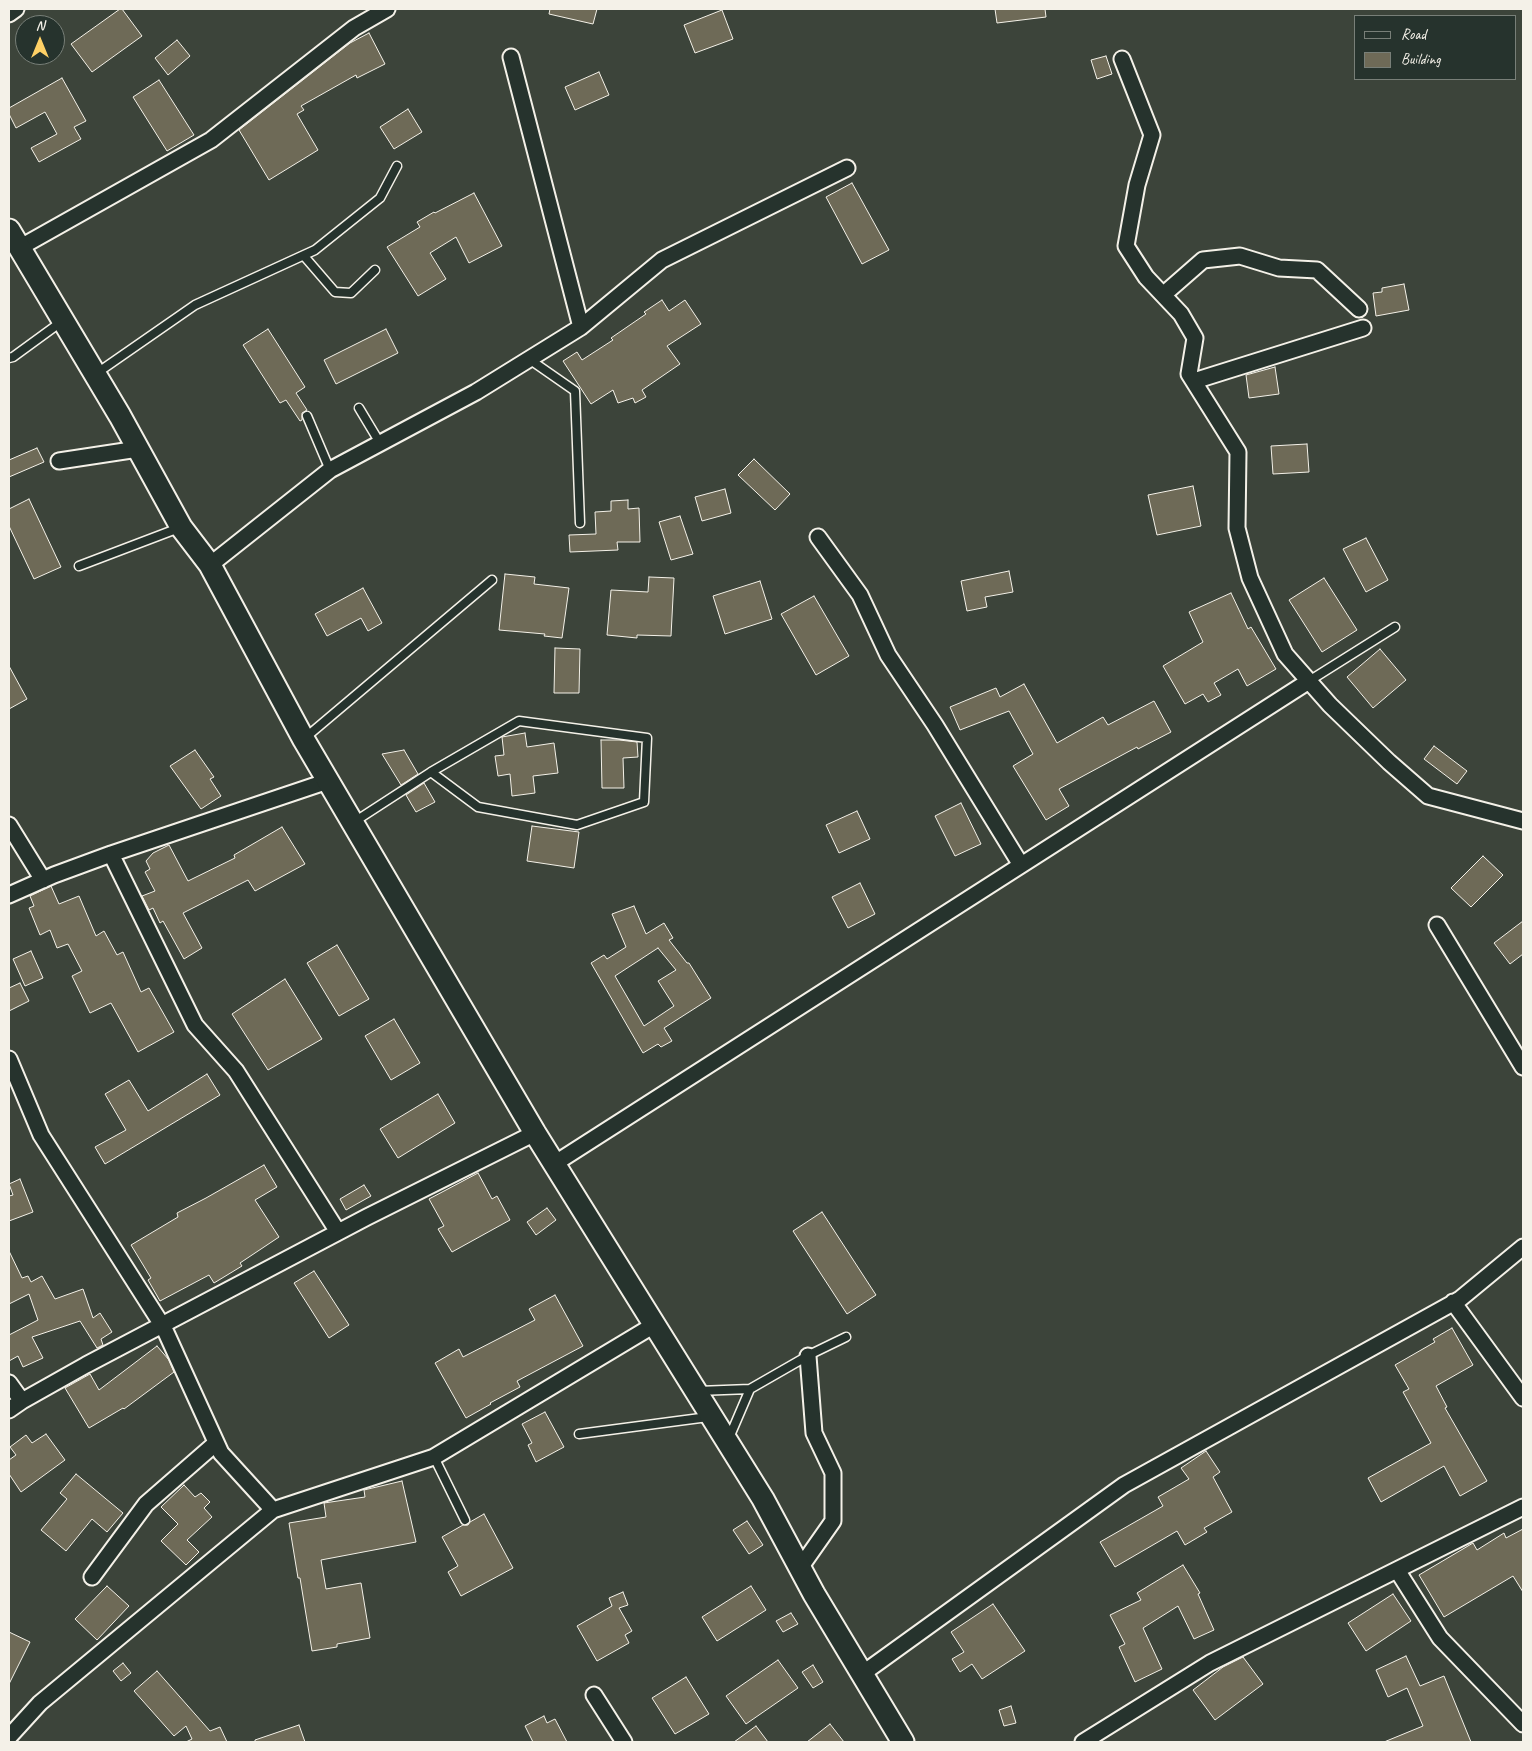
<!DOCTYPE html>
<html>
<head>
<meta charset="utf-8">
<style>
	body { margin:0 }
	#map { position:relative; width:1532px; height:1751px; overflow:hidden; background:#3c443a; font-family:Caveat,sans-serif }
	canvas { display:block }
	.frame { position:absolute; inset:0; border:10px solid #f4f1e8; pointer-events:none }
	.legend { position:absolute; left:1354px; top:15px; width:162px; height:65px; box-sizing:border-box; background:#26332d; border:1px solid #787f78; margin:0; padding:6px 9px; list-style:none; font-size:15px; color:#f4f1e8 }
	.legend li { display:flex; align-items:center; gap:10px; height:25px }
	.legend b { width:25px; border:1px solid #787f78 }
	.north { position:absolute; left:15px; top:15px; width:50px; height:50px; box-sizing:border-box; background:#26332d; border:1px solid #787f78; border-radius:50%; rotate:0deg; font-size:14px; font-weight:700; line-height:20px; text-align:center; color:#f4f1e8 }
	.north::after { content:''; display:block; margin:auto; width:18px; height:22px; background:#ffd166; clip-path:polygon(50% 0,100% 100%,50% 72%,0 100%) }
</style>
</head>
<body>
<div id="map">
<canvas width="1532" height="1751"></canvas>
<div class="frame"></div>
<ul class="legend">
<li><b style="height:6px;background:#26332d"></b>Road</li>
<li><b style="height:14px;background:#6e6a57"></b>Building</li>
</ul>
<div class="north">N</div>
</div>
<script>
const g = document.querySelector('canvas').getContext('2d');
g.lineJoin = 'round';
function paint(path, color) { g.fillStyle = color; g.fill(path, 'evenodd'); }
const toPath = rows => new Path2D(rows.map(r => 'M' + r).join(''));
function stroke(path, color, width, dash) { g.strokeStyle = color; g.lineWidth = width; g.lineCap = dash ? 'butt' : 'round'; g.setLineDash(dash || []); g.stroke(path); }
const building = toPath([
	[120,9,122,9,142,36,92,72,71,44,120,9],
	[550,9,597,9,593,24,549,14,550,9],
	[995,9,1045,9,1046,17,997,23,995,9],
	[722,10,733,39,695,53,684,25,722,10],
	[369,33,385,64,357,78,356,75,301,106,304,110,297,114,318,150,269,180,239,130,350,43,369,33],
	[177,40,190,56,168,75,155,58,177,40],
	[1106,56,1112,74,1097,79,1091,60,1106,56],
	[599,72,609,95,575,110,565,87,599,72],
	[62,78,86,121,74,127,81,139,39,162,31,148,57,134,45,112,16,128,9,114,9,108,62,78],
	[159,80,194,135,167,151,133,97,159,80],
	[408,109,422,132,394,149,380,127,408,109],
	[852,183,889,250,862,264,826,197,852,183],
	[474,193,502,246,469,263,456,237,430,253,446,279,418,296,387,247,420,227,417,222,434,212,435,213,474,193],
	[1404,284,1409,310,1376,316,1373,293,1382,292,1382,288,1404,284],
	[662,300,669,311,685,300,701,324,667,346,680,364,642,390,646,397,635,403,633,398,618,403,613,390,591,404,563,361,577,352,582,360,613,340,611,338,646,314,644,312,662,300],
	[268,329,305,387,296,393,307,410,302,413,302,420,300,421,286,400,280,403,243,345,268,329],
	[386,329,398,353,336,384,324,360,386,329],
	[1275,367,1279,394,1249,398,1246,375,1275,367],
	[1307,444,1309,472,1273,474,1271,446,1307,444],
	[37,448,44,462,9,477,9,460,37,448],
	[754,459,790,494,775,510,738,475,754,459],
	[1193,486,1201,526,1157,535,1148,495,1193,486],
	[725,489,731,513,702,521,695,497,725,489],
	[29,499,61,567,34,579,9,526,9,509,29,499],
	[628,500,628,509,639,508,640,542,617,542,618,550,570,552,569,535,596,534,595,512,611,511,611,501,628,500],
	[680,516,693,554,671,560,659,522,680,516],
	[1366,538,1388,580,1366,592,1343,549,1366,538],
	[1009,571,1013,592,985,597,987,607,967,611,961,581,1009,571],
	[505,574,535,577,534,584,569,588,562,638,544,636,545,634,499,630,505,574],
	[649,577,674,578,671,636,637,635,637,638,607,635,611,590,648,592,649,577],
	[1324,578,1357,630,1322,652,1289,600,1324,578],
	[760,581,772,619,725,634,713,596,760,581],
	[363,588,382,623,368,631,361,618,327,636,315,614,363,588],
	[1231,593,1248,629,1251,627,1276,669,1247,686,1238,669,1214,683,1221,695,1208,702,1203,694,1185,704,1163,666,1203,642,1189,612,1231,593],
	[814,596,849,656,816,675,781,614,814,596],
	[555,648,580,649,579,693,554,693,555,648],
	[1380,649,1406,680,1373,708,1347,677,1380,649],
	[9,666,27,699,9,709,9,666],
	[1024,684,1057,743,1103,717,1108,725,1154,701,1171,732,1138,749,1137,747,1059,789,1069,806,1046,820,1013,766,1033,754,1009,711,960,730,950,707,996,688,1000,697,1024,684],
	[525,733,527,747,554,743,558,773,533,776,535,793,512,796,510,774,498,776,495,756,504,755,502,737,525,733],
	[601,740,619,740,637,742,638,757,623,758,624,788,602,788,601,740],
	[1434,746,1467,771,1457,784,1424,759,1434,746],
	[195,750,214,777,210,779,221,796,201,809,170,766,195,750],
	[404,750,418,774,401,785,382,754,404,750],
	[424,783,435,802,416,812,406,795,424,783],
	[961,803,981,844,955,856,935,816,961,803],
	[857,811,870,839,839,853,826,825,857,811],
	[532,826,579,832,574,868,527,861,532,826],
	[282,827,305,864,255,891,248,880,183,913,202,948,184,959,163,921,160,923,153,908,149,910,142,896,155,891,145,872,150,869,146,861,153,853,169,845,188,881,235,858,234,855,282,827],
	[1483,856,1503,875,1471,907,1451,888,1483,856],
	[860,883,875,914,848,928,832,897,860,883],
	[51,886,59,904,79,896,96,936,104,931,117,955,123,952,141,992,149,988,174,1032,138,1052,111,1003,90,1013,72,976,82,971,68,944,57,948,50,930,40,935,29,908,34,906,30,896,51,886],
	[634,906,646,934,664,923,673,938,669,940,687,963,689,963,711,998,664,1028,672,1041,661,1047,658,1044,643,1053,591,963,604,955,607,959,626,947,612,914,634,906],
	[658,948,676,970,658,981,674,1006,644,1026,615,976,658,948],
	[1523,921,1523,954,1510,964,1494,943,1523,921],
	[337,945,369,999,339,1016,307,963,337,945],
	[31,951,43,978,25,986,13,959,31,951],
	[285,979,322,1039,268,1070,232,1014,285,979],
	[20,983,29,1001,9,1011,9,988,20,983],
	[394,1019,420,1063,391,1080,365,1036,394,1019],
	[207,1074,220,1095,105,1164,95,1147,126,1130,105,1094,129,1080,148,1111,207,1074],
	[438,1094,455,1123,398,1158,380,1129,438,1094],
	[264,1165,277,1187,255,1200,279,1237,240,1263,242,1266,214,1283,209,1275,160,1301,148,1280,151,1278,131,1245,178,1217,177,1213,206,1198,264,1165],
	[478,1173,492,1199,497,1196,510,1220,452,1252,438,1229,444,1226,429,1199,478,1173],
	[20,1179,33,1212,9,1221,9,1196,13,1195,9,1184,20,1179],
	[364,1185,371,1196,346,1210,340,1199,364,1185],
	[547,1208,556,1220,536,1235,527,1222,547,1208],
	[822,1212,876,1295,847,1314,793,1231,822,1212],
	[9,1251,22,1278,28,1276,31,1282,42,1276,55,1299,83,1289,93,1318,100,1313,112,1332,101,1339,103,1345,97,1348,80,1321,32,1337,43,1358,23,1367,18,1356,9,1361,9,1335,38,1320,29,1294,9,1304,9,1251],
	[314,1271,349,1325,329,1338,294,1283,314,1271],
	[555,1295,583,1346,517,1381,520,1387,490,1403,491,1404,466,1418,435,1363,459,1349,463,1357,535,1320,529,1309,555,1295],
	[1452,1328,1473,1365,1436,1386,1447,1407,1445,1408,1487,1481,1460,1496,1444,1466,1381,1502,1368,1478,1431,1443,1403,1392,1409,1389,1395,1365,1435,1342,1433,1339,1452,1328],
	[157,1346,169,1360,174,1372,124,1409,123,1408,89,1428,65,1388,90,1374,99,1390,157,1346],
	[545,1412,564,1447,536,1462,528,1445,532,1443,522,1424,545,1412],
	[46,1434,65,1460,21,1492,9,1474,9,1460,16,1455,10,1447,26,1435,32,1443,46,1434],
	[1206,1451,1220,1472,1213,1477,1232,1512,1204,1528,1207,1532,1185,1545,1177,1531,1115,1567,1100,1542,1163,1506,1158,1497,1189,1479,1181,1468,1206,1451],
	[76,1474,123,1513,107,1532,92,1519,66,1551,41,1530,67,1499,60,1493,76,1474],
	[402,1481,416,1542,321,1560,326,1589,361,1583,370,1638,337,1644,337,1647,312,1651,300,1578,298,1578,289,1523,326,1517,324,1503,365,1497,364,1490,402,1481],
	[184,1485,195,1497,201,1493,210,1502,204,1508,212,1517,187,1540,199,1552,186,1565,161,1541,178,1524,161,1507,184,1485],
	[484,1514,513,1568,461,1596,448,1572,458,1566,442,1537,463,1525,468,1525,470,1522,484,1514],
	[747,1521,763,1545,749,1554,733,1530,747,1521],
	[1523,1529,1523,1592,1513,1576,1444,1617,1419,1575,1473,1543,1477,1550,1504,1533,1506,1538,1523,1529],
	[1183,1565,1200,1593,1198,1594,1214,1630,1194,1639,1178,1606,1143,1628,1162,1669,1135,1682,1119,1647,1125,1644,1110,1615,1141,1600,1137,1593,1183,1565],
	[107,1586,129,1606,97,1640,75,1619,107,1586],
	[751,1586,766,1610,717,1641,702,1617,751,1586],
	[623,1592,628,1605,619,1608,632,1631,625,1635,629,1643,597,1661,577,1626,612,1606,609,1598,623,1592],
	[1393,1594,1411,1621,1366,1651,1348,1623,1393,1594],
	[993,1604,1025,1651,982,1679,972,1664,960,1672,952,1659,964,1652,951,1632,993,1604],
	[791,1613,798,1624,783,1632,776,1621,791,1613],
	[9,1632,30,1642,9,1684,9,1632],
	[1406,1656,1420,1686,1444,1676,1471,1742,1384,1742,1423,1726,1407,1688,1388,1697,1376,1670,1406,1656],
	[1243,1657,1263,1684,1215,1720,1193,1690,1223,1667,1243,1657],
	[778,1660,798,1688,746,1724,726,1696,778,1660],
	[123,1663,131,1673,121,1681,113,1671,123,1663],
	[813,1665,823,1682,813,1688,802,1672,813,1665],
	[157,1671,210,1731,220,1727,227,1742,186,1742,192,1739,186,1726,174,1736,134,1691,157,1671],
	[686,1677,709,1714,675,1734,652,1698,686,1677],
	[1011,1706,1016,1723,1004,1726,999,1710,1011,1706],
	[544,1716,547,1723,555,1719,567,1742,533,1742,525,1726,544,1716],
	[830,1724,844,1742,807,1742,830,1724],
	[299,1725,305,1742,255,1742,255,1740,299,1725],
	[756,1726,768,1742,734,1742,756,1726]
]);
paint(building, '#6e6a57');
stroke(building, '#f4f1e8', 1);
const lane = toPath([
	[304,256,335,292,351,293,375,270],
	[9,358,13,357,61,322],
	[529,359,575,391,580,523],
	[97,373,195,305,315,250,380,198,397,166],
	[359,408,380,443],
	[307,416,330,470],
	[79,566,179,528],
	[1309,681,1395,627],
	[305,738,492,580],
	[354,822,431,772,519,721,647,738,644,802,577,825,478,807,431,772],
	[698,1391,750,1389],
	[579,1434,708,1417],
	[729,1438,750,1389,811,1354,846,1337],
	[434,1457,465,1520]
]);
const street = toPath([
	[9,14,16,9],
	[511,57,581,327],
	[1122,59,1152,135,1137,185,1126,246,1146,277,1181,314,1195,338,1189,374,1238,452,1237,528,1250,578,1285,654,1330,705,1389,762,1428,796,1523,821],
	[19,248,211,140,354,28,387,9],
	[1163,295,1203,260,1240,256,1279,268,1317,270,1359,309],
	[1194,381,1363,328],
	[59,461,138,449],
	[818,537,860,595,888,655,935,725,1021,865],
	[210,565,330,470,476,392,581,327,662,260,847,168],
	[9,825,43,880],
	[111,854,195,1025,236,1071,338,1232],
	[9,895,54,875,111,854,328,781],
	[1437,925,1523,1067],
	[9,1059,41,1135,164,1328,221,1453,273,1510],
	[554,1164,1309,681],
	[1453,1302,1523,1398],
	[9,1383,22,1401],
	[9,1410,22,1401,86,1365,367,1217,535,1133],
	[800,1568,833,1521,833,1473,814,1433,808,1356],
	[1397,1570,1440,1638,1523,1724],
	[92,1577,146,1504,216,1443],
	[862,1674,1124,1485,1460,1299,1523,1247],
	[594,1695,624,1742],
	[9,1737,40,1703,273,1510,434,1457,654,1325],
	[1083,1742,1210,1663,1523,1507]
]);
const secondary = toPath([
	[9,230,120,416,181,527,210,565,304,740,535,1133,763,1499,814,1594,903,1742]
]);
stroke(lane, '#f4f1e8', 11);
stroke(street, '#f4f1e8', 19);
stroke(secondary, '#f4f1e8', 25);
stroke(lane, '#26332d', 8);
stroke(street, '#26332d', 15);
stroke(secondary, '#26332d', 21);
</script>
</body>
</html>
